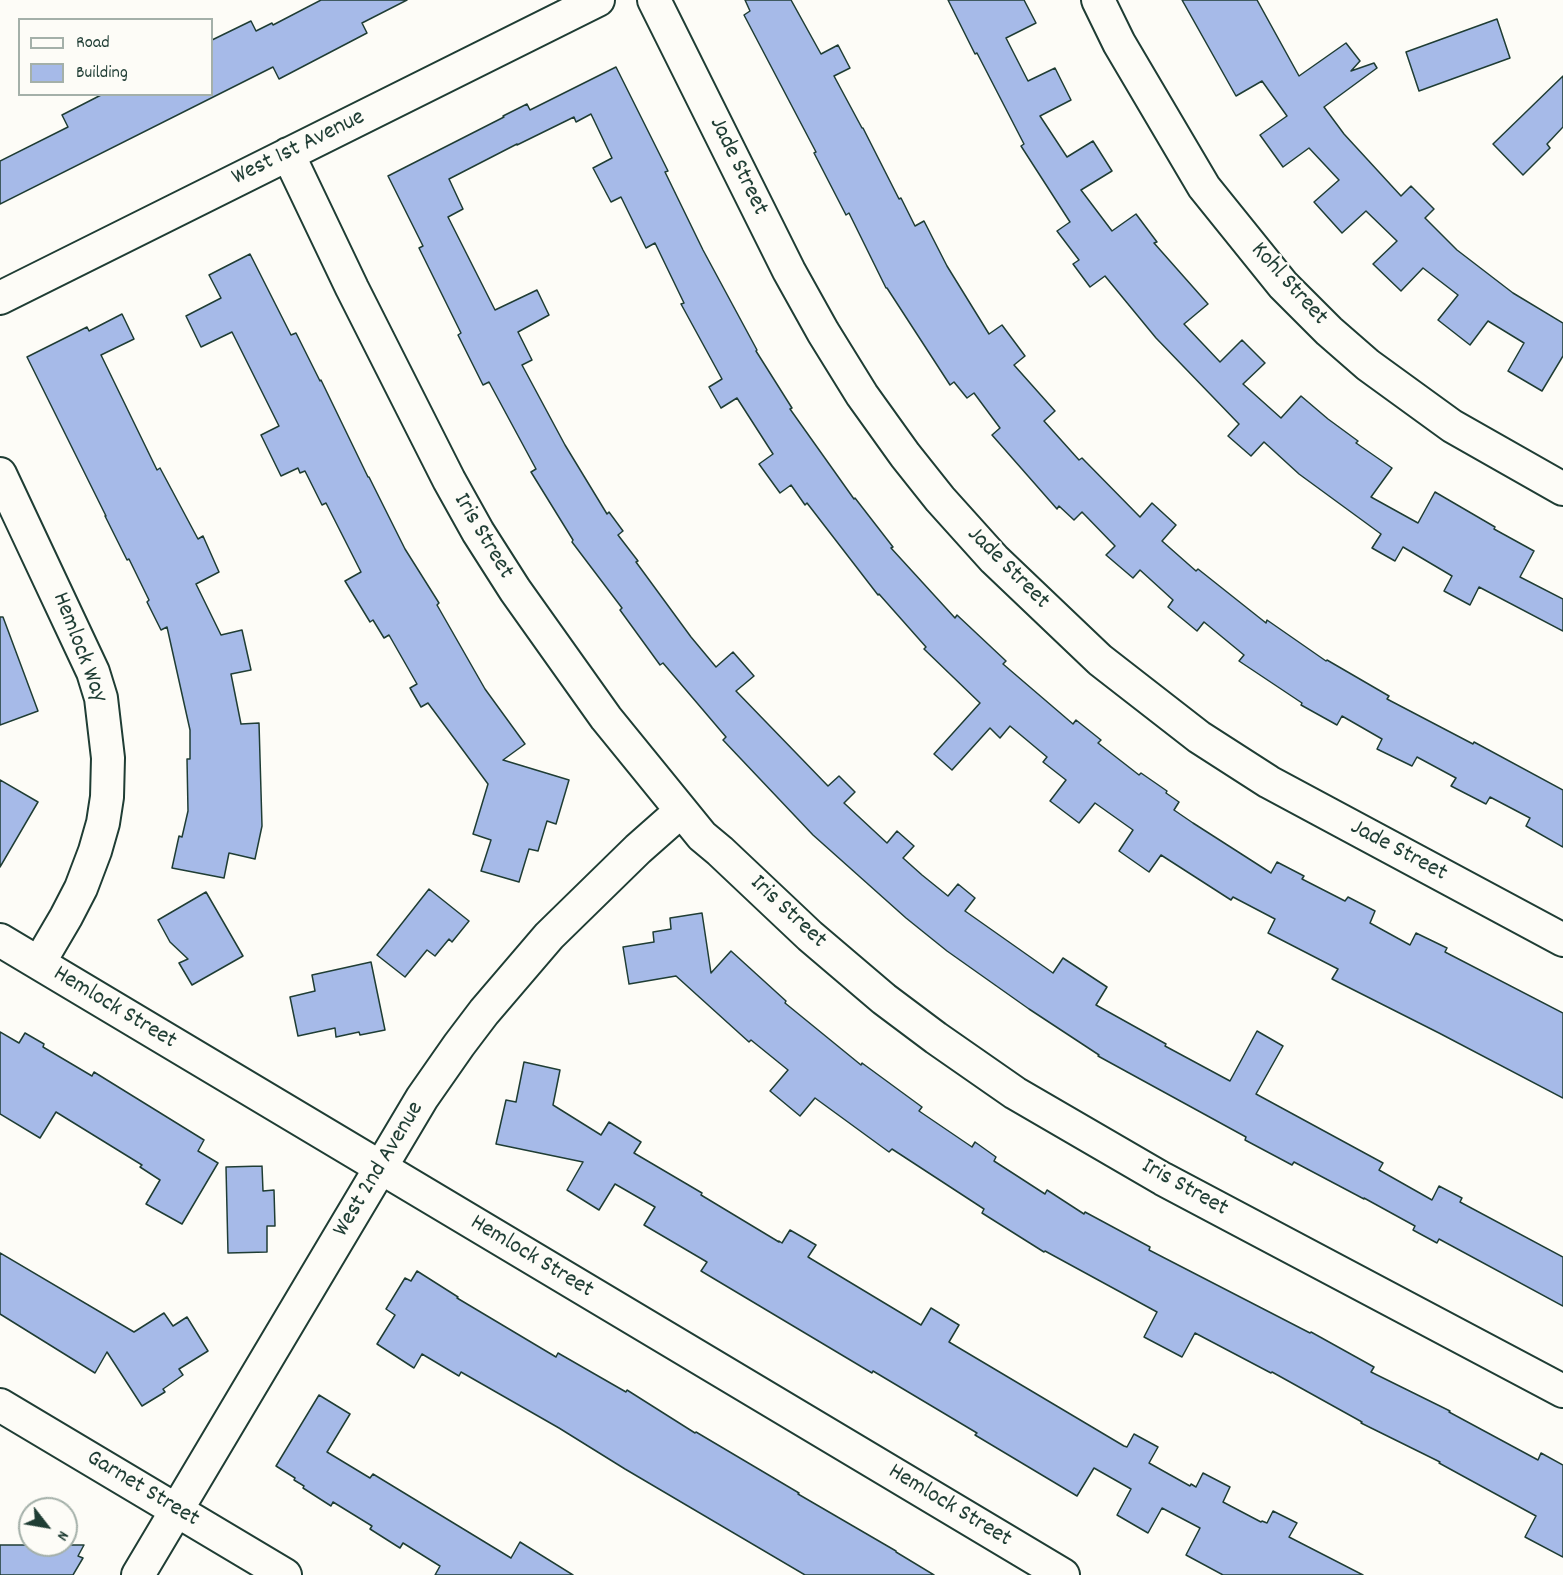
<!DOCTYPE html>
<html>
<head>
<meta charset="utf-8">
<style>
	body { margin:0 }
	#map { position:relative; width:1563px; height:1575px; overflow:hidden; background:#fdfcf7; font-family:Dekko,sans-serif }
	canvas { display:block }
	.legend { position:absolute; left:18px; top:18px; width:195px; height:78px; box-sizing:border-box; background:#fdfcf7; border:2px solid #a4b0a9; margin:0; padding:8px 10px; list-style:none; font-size:18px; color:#1f3d34 }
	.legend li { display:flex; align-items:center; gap:12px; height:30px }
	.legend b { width:30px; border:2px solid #a4b0a9 }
	.north { position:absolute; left:18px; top:1497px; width:60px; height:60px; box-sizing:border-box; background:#fdfcf7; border:2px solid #a4b0a9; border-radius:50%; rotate:121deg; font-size:16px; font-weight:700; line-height:24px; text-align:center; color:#1f3d34 }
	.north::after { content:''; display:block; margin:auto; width:21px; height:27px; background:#1f3d34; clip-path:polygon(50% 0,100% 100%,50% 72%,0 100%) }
</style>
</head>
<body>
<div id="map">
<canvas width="1563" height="1575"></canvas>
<ul class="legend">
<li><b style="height:8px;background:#fdfcf7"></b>Road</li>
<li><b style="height:16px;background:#a6bae8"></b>Building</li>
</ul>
<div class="north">N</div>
</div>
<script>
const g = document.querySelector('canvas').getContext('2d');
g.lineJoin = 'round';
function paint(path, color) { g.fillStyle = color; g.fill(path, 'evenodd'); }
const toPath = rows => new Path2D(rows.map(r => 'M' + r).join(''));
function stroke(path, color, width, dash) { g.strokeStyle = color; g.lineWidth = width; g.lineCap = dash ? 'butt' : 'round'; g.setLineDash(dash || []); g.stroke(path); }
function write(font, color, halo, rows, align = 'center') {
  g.font = font + ' Dekko,sans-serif'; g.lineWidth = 4.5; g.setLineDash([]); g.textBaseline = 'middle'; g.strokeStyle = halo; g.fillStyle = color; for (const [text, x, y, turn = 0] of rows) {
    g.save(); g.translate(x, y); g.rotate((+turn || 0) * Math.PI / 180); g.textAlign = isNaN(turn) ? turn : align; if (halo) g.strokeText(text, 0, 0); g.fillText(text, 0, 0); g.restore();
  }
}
const building = toPath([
	[321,0,407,0,362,23,367,33,279,79,273,67,0,204,0,161,68,127,62,115,103,94,212,94,212,40,251,21,256,31,272,23,273,25,321,0],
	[745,0,791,0,821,54,838,45,850,68,834,76,862,128,863,128,899,199,901,198,915,226,924,221,947,266,989,334,1002,325,1025,356,1014,365,1055,411,1044,421,1079,460,1082,458,1140,517,1152,503,1176,525,1162,541,1196,571,1198,569,1266,623,1267,620,1326,661,1327,660,1389,696,1387,699,1473,744,1474,742,1563,790,1563,847,1526,826,1530,818,1490,797,1486,804,1451,786,1456,778,1417,757,1412,766,1377,749,1382,739,1342,716,1337,725,1301,705,1302,703,1239,661,1244,655,1204,622,1197,631,1168,607,1173,600,1140,570,1133,578,1106,555,1115,546,1082,512,1074,520,1059,506,1057,509,992,435,1000,428,974,393,967,398,954,382,950,385,887,288,886,288,849,213,846,215,814,153,816,152,744,15,750,11,745,0],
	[948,0,1024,0,1036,23,1006,38,1028,81,1055,68,1071,100,1040,116,1067,157,1093,141,1112,171,1081,190,1112,231,1136,214,1157,242,1154,243,1208,304,1184,324,1220,362,1242,340,1265,363,1243,384,1281,418,1301,396,1328,419,1358,441,1356,443,1392,468,1371,497,1418,523,1435,492,1495,527,1494,529,1534,551,1520,577,1563,599,1563,631,1479,587,1470,605,1444,591,1452,576,1403,547,1395,561,1372,548,1381,534,1299,474,1264,442,1251,456,1228,436,1239,424,1156,338,1105,276,1090,287,1073,264,1079,260,1057,231,1070,222,1021,146,1024,144,977,53,975,54,948,0],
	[1182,0,1257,0,1299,76,1346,43,1360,61,1351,71,1374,63,1377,68,1324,107,1344,134,1401,196,1411,186,1434,209,1425,218,1457,250,1513,293,1563,323,1563,356,1542,391,1508,371,1524,343,1488,321,1470,345,1438,320,1458,295,1423,268,1401,291,1373,264,1397,241,1366,211,1342,233,1314,202,1339,180,1309,148,1283,167,1260,135,1287,116,1262,81,1236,96,1182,0],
	[1497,19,1510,58,1419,91,1406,52,1497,19],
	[616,67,668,171,665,172,703,250,757,350,756,351,792,408,790,409,854,499,855,498,893,547,891,548,955,618,957,615,1006,661,1003,664,1073,724,1076,720,1101,740,1098,743,1139,775,1141,773,1167,791,1166,793,1179,802,1174,810,1193,823,1271,873,1277,862,1304,876,1302,879,1345,901,1348,897,1375,911,1370,923,1410,945,1416,933,1447,948,1445,952,1563,1013,1563,1098,1439,1033,1332,979,1338,969,1268,933,1275,919,1233,897,1231,900,1161,855,1149,872,1119,851,1133,830,1095,803,1079,823,1050,801,1066,780,1043,762,1047,757,1010,726,1000,738,990,728,952,770,934,754,980,703,924,649,926,647,879,594,878,595,807,503,805,505,791,485,780,493,759,464,773,454,737,398,721,408,709,387,722,379,681,304,684,303,655,243,646,248,621,197,611,202,593,168,612,158,591,114,576,122,574,117,517,145,517,144,449,179,463,209,448,217,495,310,537,290,549,315,518,332,532,360,522,365,565,445,607,514,609,512,623,531,618,535,638,561,636,562,691,637,716,667,733,652,754,676,736,691,828,786,839,776,855,792,844,803,887,843,897,831,914,846,903,858,922,875,948,896,958,884,975,898,965,911,1053,973,1063,958,1107,987,1096,1005,1166,1044,1165,1046,1230,1081,1257,1031,1283,1046,1256,1094,1383,1163,1379,1170,1432,1200,1439,1186,1462,1198,1460,1202,1563,1257,1563,1306,1439,1239,1437,1243,1413,1230,1415,1226,1364,1198,1364,1199,1294,1162,1292,1165,1245,1140,1246,1137,1098,1056,1099,1055,1029,1009,947,951,906,918,813,835,723,740,726,737,663,663,660,665,620,610,622,608,572,542,573,540,531,472,536,469,489,382,483,385,458,335,461,333,419,248,423,246,388,176,504,117,503,116,527,104,530,110,616,67],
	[1563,76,1563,127,1547,144,1550,148,1523,175,1493,144,1563,76],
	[250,254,291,335,296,333,320,381,321,380,368,477,369,477,405,549,439,603,437,605,485,689,525,744,503,760,569,780,556,824,547,821,538,851,529,849,519,882,481,871,491,840,473,834,488,784,428,703,421,707,410,688,417,684,389,635,384,638,373,620,370,622,345,581,361,572,326,503,322,505,305,471,300,473,298,468,281,476,261,435,279,426,232,332,201,347,186,316,221,298,209,275,250,254],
	[122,314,134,339,101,355,157,470,160,468,198,539,203,536,219,572,196,584,221,635,242,630,251,670,231,674,241,724,259,723,262,826,255,859,229,853,224,878,172,868,179,836,182,837,188,811,187,759,190,759,190,730,167,627,161,630,147,602,149,600,129,559,127,560,105,516,106,516,27,357,87,327,89,331,122,314],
	[0,617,3,617,38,711,0,725,0,617],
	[0,780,38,802,0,867,0,780],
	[429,889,469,921,452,942,449,939,435,956,427,950,405,977,377,955,429,889],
	[206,892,243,956,192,985,179,963,188,959,170,942,158,920,206,892],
	[702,913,711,973,731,951,786,1001,785,1003,861,1065,862,1063,922,1107,919,1111,972,1147,975,1142,996,1157,994,1161,1045,1194,1047,1190,1084,1214,1085,1212,1150,1247,1149,1250,1310,1333,1311,1332,1374,1367,1371,1372,1450,1411,1449,1412,1538,1460,1541,1453,1563,1465,1563,1557,1525,1537,1536,1516,1439,1463,1440,1462,1361,1423,1362,1422,1272,1372,1271,1373,1195,1333,1182,1357,1144,1337,1157,1312,1045,1251,1044,1252,982,1213,984,1209,892,1149,889,1152,815,1098,800,1116,770,1091,788,1070,751,1040,749,1042,676,976,629,984,623,947,654,942,653,932,671,929,670,918,702,913],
	[371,962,385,1030,360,1035,359,1032,336,1037,335,1028,298,1036,290,997,315,991,312,975,371,962],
	[0,1032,19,1043,25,1033,44,1044,43,1047,92,1076,94,1072,204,1140,198,1151,218,1163,182,1224,146,1204,160,1180,140,1167,142,1165,56,1112,40,1138,0,1114,0,1032],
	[524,1062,560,1070,553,1105,601,1135,609,1122,641,1142,634,1153,702,1193,701,1195,779,1242,779,1241,782,1243,790,1230,816,1245,808,1257,921,1325,931,1308,959,1325,949,1342,1124,1446,1127,1447,1134,1434,1158,1447,1149,1463,1190,1486,1191,1484,1196,1487,1203,1473,1230,1487,1223,1502,1261,1522,1262,1521,1267,1523,1273,1511,1297,1523,1289,1537,1363,1575,1223,1575,1186,1555,1200,1528,1162,1508,1148,1533,1117,1515,1131,1489,1094,1468,1077,1496,975,1435,977,1433,873,1371,872,1373,701,1271,707,1262,644,1225,655,1207,615,1184,599,1210,567,1190,583,1162,496,1144,506,1100,516,1102,524,1062],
	[262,1166,263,1191,274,1190,275,1226,267,1226,267,1252,228,1253,226,1167,262,1166],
	[0,1253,134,1332,164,1313,173,1326,187,1317,208,1351,179,1369,183,1375,163,1389,165,1392,142,1406,107,1352,95,1373,0,1314,0,1253],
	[417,1271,458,1297,457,1298,556,1357,558,1353,626,1392,627,1390,695,1433,696,1432,799,1493,798,1494,896,1551,896,1552,934,1575,805,1575,625,1469,559,1428,461,1372,459,1376,422,1354,414,1368,377,1344,395,1315,386,1309,405,1278,411,1281,417,1271],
	[319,1395,350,1414,327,1452,370,1478,373,1474,511,1558,520,1542,573,1575,435,1575,440,1566,403,1543,400,1548,370,1529,372,1526,333,1502,331,1506,303,1488,304,1486,294,1480,295,1478,276,1466,319,1395],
	[0,1545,84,1545,78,1556,83,1558,73,1575,0,1575,0,1545]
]);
paint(building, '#a6bae8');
stroke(building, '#1f3d34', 1.5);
const minor = toPath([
	[654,0,789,271,823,332,862,395,905,455,940,499,994,559,1100,660,1199,737,1269,782,1563,940],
	[1098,0,1119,43,1204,187,1283,285,1329,331,1368,365,1452,426,1563,489],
	[288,154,352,288,449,480,478,532,515,590,606,718,702,836,720,851,810,936,884,999,936,1038,1015,1093,1163,1179,1563,1391],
	[0,298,598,0],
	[0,474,93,672,101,698,108,758,107,797,103,823,95,851,81,888,66,917,39,963],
	[0,940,1063,1575],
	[0,1405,285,1575],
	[138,1575,422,1098,459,1045,484,1012,549,936,638,849,681,811]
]);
stroke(minor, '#1f3d34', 36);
stroke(minor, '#fdfcf7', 32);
write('24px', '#1f3d34', '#fdfcf7', [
	["West 1st Avenue",299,149,-26],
	["Jade Street",737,167,64],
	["Kohl Street",1288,285,48],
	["Iris Street",482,537,59],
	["Jade Street",1007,569,45],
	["Hemlock Way",78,648,69],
	["Jade Street",1398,852,28],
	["Iris Street",787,913,43],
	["Hemlock Street",114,1009,31],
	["West 2nd Avenue",380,1170,-59],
	["Iris Street",1184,1189,29],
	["Hemlock Street",531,1258,31],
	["Garnet Street",142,1490,31],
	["Hemlock Street",949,1507,31]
]);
</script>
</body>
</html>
